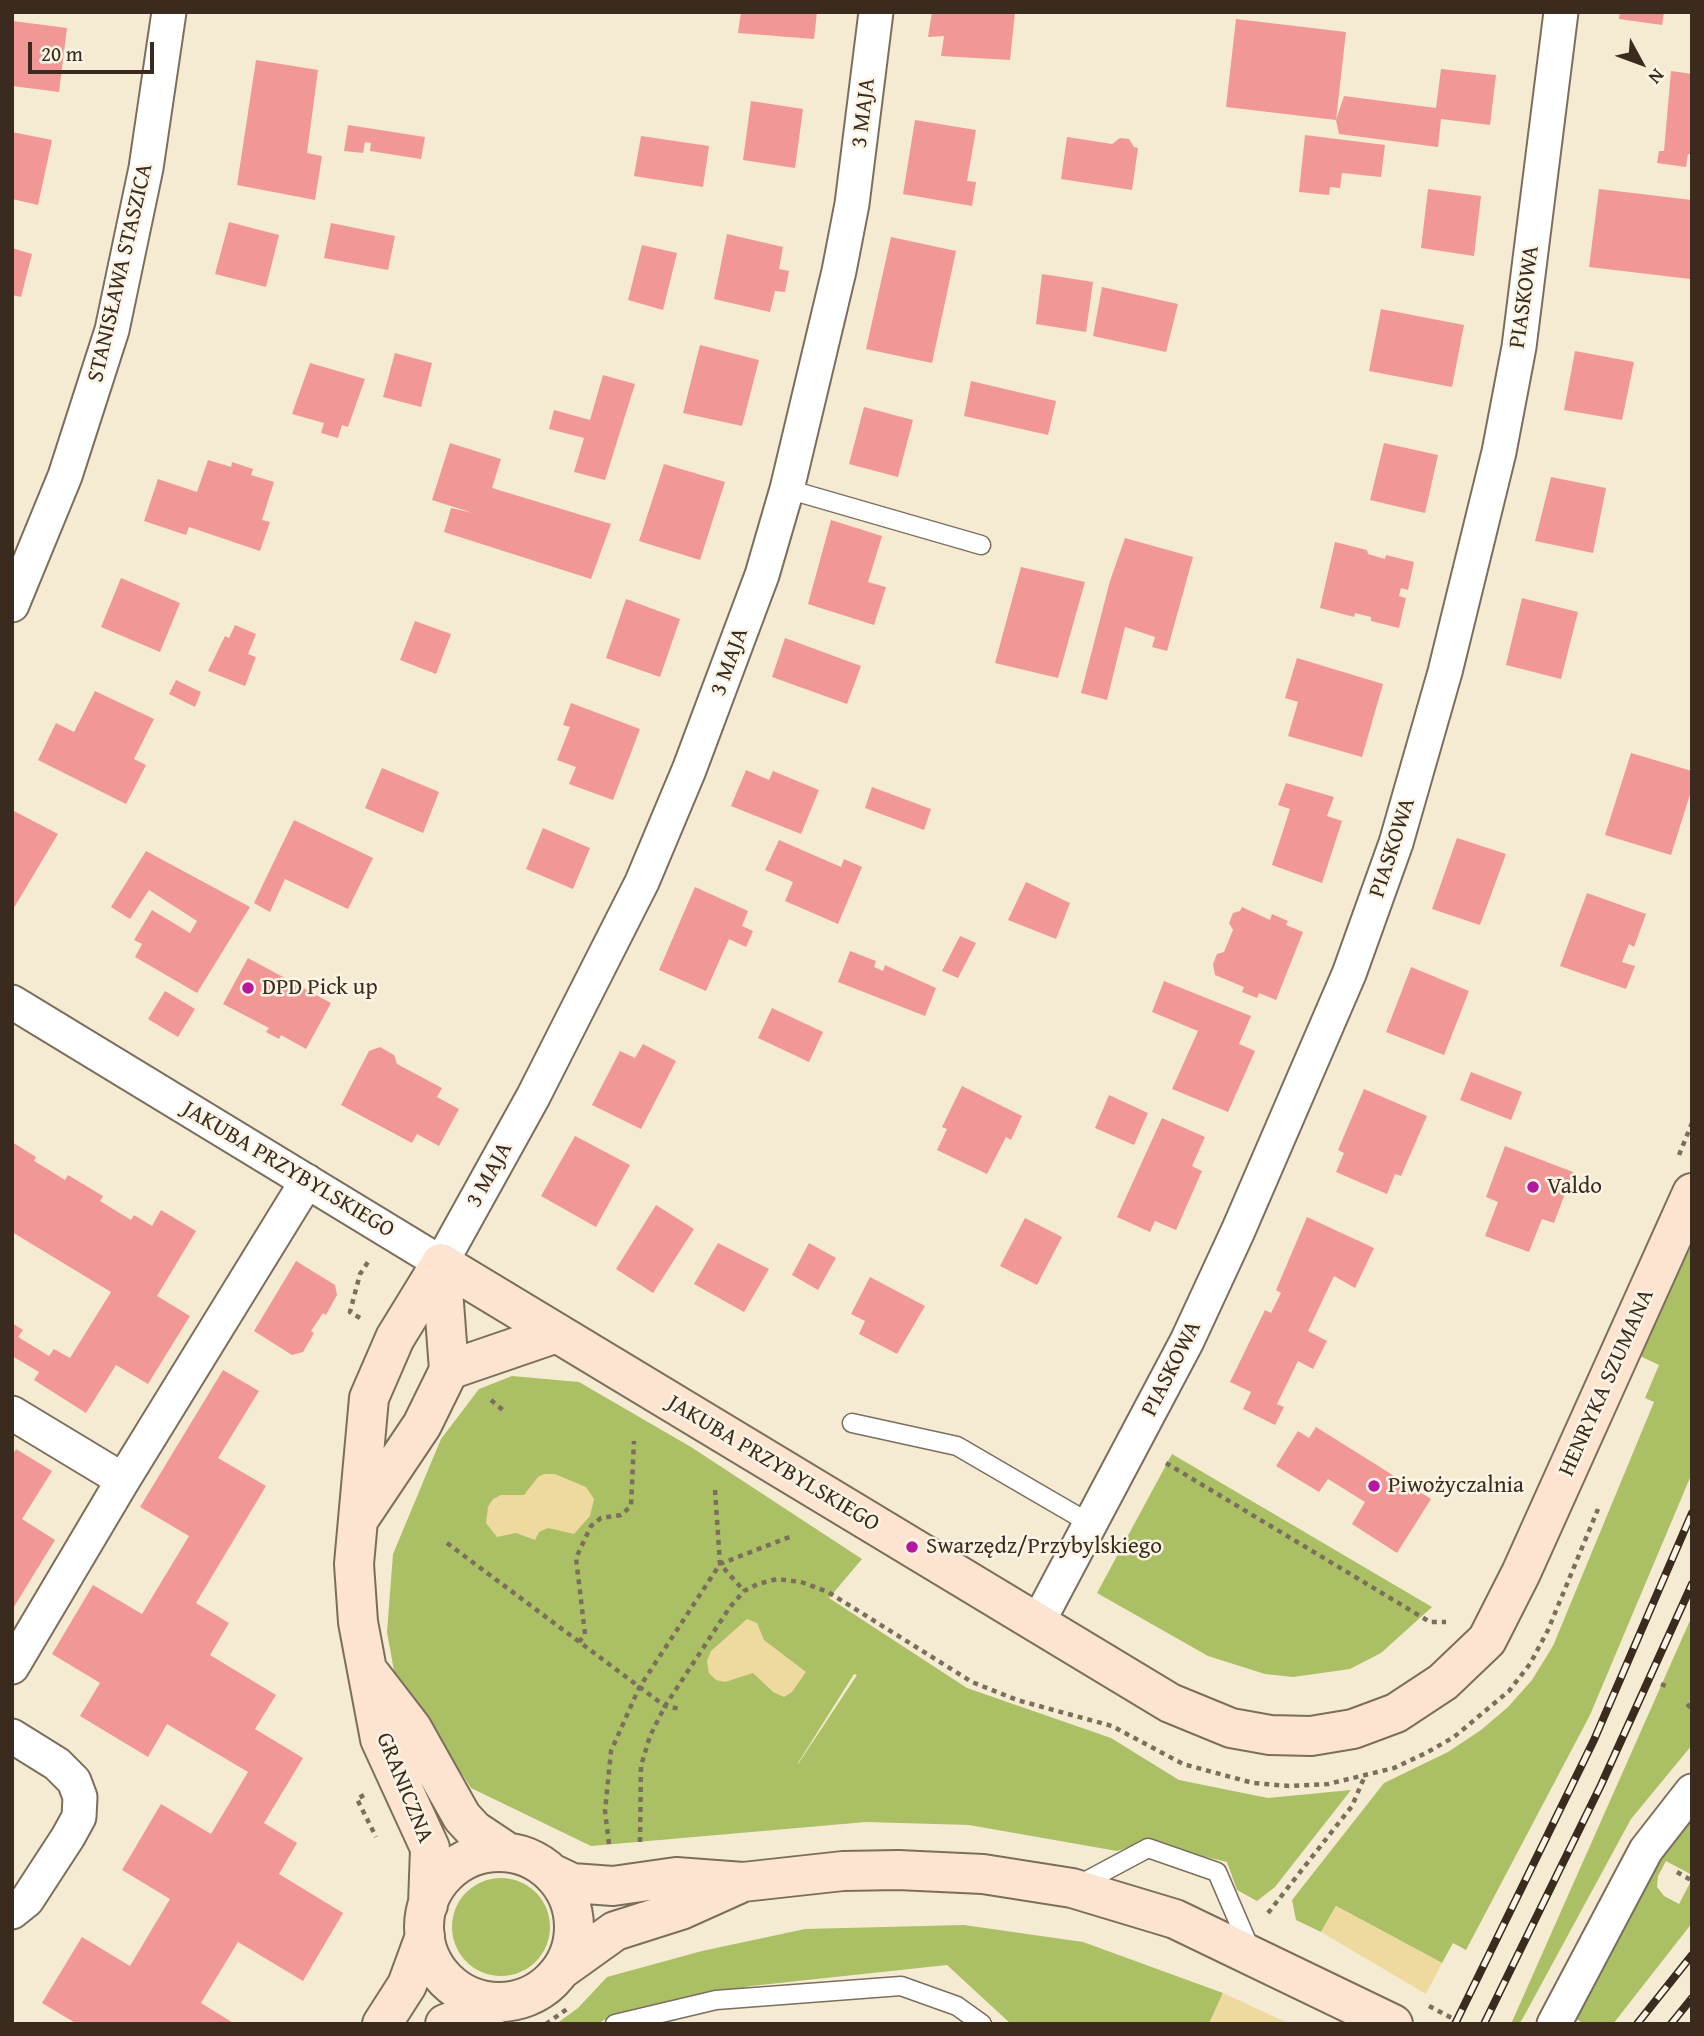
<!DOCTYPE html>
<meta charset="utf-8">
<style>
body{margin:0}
#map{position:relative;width:1704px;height:2036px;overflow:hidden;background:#f5ebd2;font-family:"Gentium Book Plus",serif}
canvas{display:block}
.frame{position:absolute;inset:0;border:14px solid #3b2a1e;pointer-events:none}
.north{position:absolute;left:1606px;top:28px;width:70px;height:70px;-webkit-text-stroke:5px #fcf5e5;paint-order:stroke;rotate:131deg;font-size:19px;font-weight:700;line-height:28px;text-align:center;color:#3b2a1e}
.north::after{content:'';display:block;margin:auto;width:24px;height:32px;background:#3b2a1e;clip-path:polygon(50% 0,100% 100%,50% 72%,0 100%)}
.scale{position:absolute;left:28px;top:42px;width:126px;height:32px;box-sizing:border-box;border:4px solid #3b2a1e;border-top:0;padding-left:9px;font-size:21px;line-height:24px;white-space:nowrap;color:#3b2a1e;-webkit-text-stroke:5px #fcf5e5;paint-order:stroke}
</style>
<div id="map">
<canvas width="1704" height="2036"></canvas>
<div class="frame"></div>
<div class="north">N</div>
<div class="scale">20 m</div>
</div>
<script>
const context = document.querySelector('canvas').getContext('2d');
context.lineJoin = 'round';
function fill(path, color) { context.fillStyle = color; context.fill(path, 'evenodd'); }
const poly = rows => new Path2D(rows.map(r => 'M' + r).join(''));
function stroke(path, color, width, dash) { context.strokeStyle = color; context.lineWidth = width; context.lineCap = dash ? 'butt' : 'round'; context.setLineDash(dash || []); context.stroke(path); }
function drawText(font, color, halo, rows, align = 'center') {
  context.font = font + ' "Gentium Book Plus",serif'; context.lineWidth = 5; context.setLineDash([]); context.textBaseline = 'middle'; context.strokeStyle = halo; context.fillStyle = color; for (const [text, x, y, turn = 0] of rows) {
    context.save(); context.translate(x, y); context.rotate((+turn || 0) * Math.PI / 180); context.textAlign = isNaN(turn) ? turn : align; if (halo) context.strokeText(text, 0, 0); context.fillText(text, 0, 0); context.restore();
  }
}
const green = poly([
 [1692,1240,1692,1473,1590,1715,1466,1950,1453,1943,1442,1963,1336,1906,1321,1932,1296,1920,1292,1900,1384,1783,1448,1752,1481,1730,1508,1707,1532,1680,1553,1646,1654,1402,1645,1398,1659,1365,1640,1356],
 [512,1376,579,1382,691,1447,862,1559,829,1598,967,1688,1111,1738,1179,1780,1268,1798,1351,1790,1275,1887,1257,1901,1237,1890,1227,1862,1144,1842,1117,1851,969,1825,866,1822,591,1846,471,1788,429,1723,396,1682,387,1632,393,1554,441,1439,479,1389],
 [854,1674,857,1675,798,1764,798,1763],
 [1172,1454,1432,1607,1381,1653,1350,1669,1293,1677,1265,1674,1208,1656,1097,1593],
 [1692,1616,1692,1745,1631,1819,1523,2018,1519,2024,1511,2024],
 [1692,1812,1692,1875,1666,1861,1658,1876,1657,1887,1664,1896,1679,1904,1692,1879,1692,1923,1613,2024,1584,2024,1575,2018,1661,1858],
 '452 1927a49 49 0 1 1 98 0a49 49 0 1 1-98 0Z',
 [964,1925,1083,1942,1223,1993,1209,2024,1011,2024,947,1965,751,1986,613,2015,597,2024,556,2024,578,2008,607,1977,702,1951,805,1929]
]);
const sand = poly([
 [544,1474,555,1474,586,1487,594,1499,590,1516,574,1534,548,1528,539,1532,535,1540,516,1533,497,1537,486,1523,488,1507,493,1499,501,1495,524,1495,538,1477],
 [747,1619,757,1623,764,1640,806,1672,792,1692,784,1697,773,1692,753,1673,725,1682,716,1680,709,1673,707,1661,711,1651],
 [1336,1906,1442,1963,1426,1994,1321,1932],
 [1223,1993,1290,2024,1209,2024]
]);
const building = poly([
 [741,12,817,12,814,39,738,33],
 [932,12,1015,12,1010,60,941,56,944,36,928,37],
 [1620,12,1664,12,1662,25,1619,19],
 [1236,19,1346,32,1336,120,1226,107],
 [13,21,67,28,59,92,12,86],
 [256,60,318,70,307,153,322,156,315,200,237,185],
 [1441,69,1496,75,1490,125,1441,119,1438,147,1339,134,1336,120,1344,96,1436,108],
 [1671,71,1692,74,1692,155,1688,154,1686,167,1657,163,1659,151,1664,151],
 [751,101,803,109,795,168,743,160],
 [915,120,976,130,967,181,976,182,972,206,903,194],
 [348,125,425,137,421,159,370,151,371,143,365,142,363,153,344,151],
 [12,132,52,140,38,205,12,199],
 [1305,135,1385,145,1381,177,1342,173,1340,188,1330,187,1329,195,1299,192],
 [641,136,709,146,703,187,634,176],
 [1067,137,1112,144,1120,138,1129,139,1134,147,1138,148,1132,190,1061,179],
 [1428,189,1481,196,1474,256,1421,248],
 [1599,189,1692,200,1690,279,1589,267],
 [229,222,279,235,266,287,215,274],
 [331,223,395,236,388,270,324,258],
 [727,234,783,247,779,269,789,271,785,292,775,291,770,312,714,299],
 [891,237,956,251,932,363,866,349],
 [642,245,677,253,663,310,628,300],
 [12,248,32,254,21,297,12,295],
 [1042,274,1093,282,1086,332,1036,324],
 [1102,287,1178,304,1166,352,1093,336],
 [1381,309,1464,325,1452,387,1369,371],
 [700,345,759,360,742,426,683,413],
 [1575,351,1634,362,1622,420,1564,410],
 [395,353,432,363,421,407,383,397],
 [310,363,365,379,348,427,342,425,338,438,321,433,324,423,292,414],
 [603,375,635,384,605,480,574,472,584,438,549,429,554,410,590,420],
 [971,381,1056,401,1048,435,964,416],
 [864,407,913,420,898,477,849,464],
 [450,443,501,459,492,488,611,524,591,579,444,532,451,508,473,513,432,500],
 [1384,443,1438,455,1425,513,1370,500],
 [208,460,231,467,232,462,253,469,251,475,274,482,262,520,270,522,260,551,189,527,186,535,144,521,158,479,197,492],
 [664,464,725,482,700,560,639,541],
 [1551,477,1606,488,1593,553,1535,541],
 [831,520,882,536,868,582,886,587,874,625,808,604],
 [1125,538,1193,557,1167,651,1152,647,1155,637,1125,627,1107,700,1081,693,1110,581],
 [1335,542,1367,550,1368,554,1385,559,1386,555,1414,562,1408,590,1401,588,1399,596,1406,598,1399,628,1371,621,1371,617,1355,613,1354,617,1320,608],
 [1021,567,1085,582,1058,678,995,663],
 [121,578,180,603,160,652,101,627],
 [1522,598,1578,612,1561,679,1506,665],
 [626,599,680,619,660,677,606,658],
 [415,621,451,634,436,674,400,660],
 [235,625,256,634,248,654,256,657,245,686,208,671,225,636,229,638],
 [785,638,861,666,847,704,772,677],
 [1297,658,1383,684,1362,757,1288,736,1298,702,1285,698],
 [176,680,201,692,195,707,169,694],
 [95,691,154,719,134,759,146,765,126,804,38,760,56,723,74,732],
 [571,703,640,729,613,800,569,784,576,767,557,760,570,727,563,725],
 [1631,753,1692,771,1692,788,1671,855,1605,835],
 [382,768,439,792,423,833,365,808],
 [746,770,769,780,773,771,819,790,801,834,731,806],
 [1286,783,1334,797,1327,816,1342,821,1322,883,1272,865,1290,809,1278,805],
 [872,787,931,809,924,830,865,808],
 [12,810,58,834,12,911],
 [294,820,373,858,348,909,285,879,270,912,254,903],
 [543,828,590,848,573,889,526,869],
 [1457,838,1506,854,1480,925,1432,909],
 [779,840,841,867,844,859,862,867,838,924,785,901,793,882,765,870],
 [146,851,250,907,197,993,135,957,142,944,134,940,152,910,190,933,197,921,149,890,130,919,111,907],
 [1026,882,1070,903,1056,939,1008,920],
 [695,887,748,911,742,926,753,931,746,947,729,939,706,991,659,970],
 [1587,893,1646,914,1634,947,1629,944,1622,962,1635,966,1626,989,1560,966],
 [1242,907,1270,920,1272,914,1288,921,1286,925,1303,932,1276,1000,1259,993,1257,998,1242,992,1244,987,1215,975,1213,964,1217,954,1224,952,1233,930,1229,923,1233,913,1240,911],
 [960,936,976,943,958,978,942,971],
 [850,951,876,961,874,967,883,971,885,965,936,988,925,1016,838,982],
 [248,958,331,1003,306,1049,281,1035,279,1039,266,1032,269,1028,223,1004],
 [1411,967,1469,991,1444,1055,1386,1032],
 [1164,981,1251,1016,1239,1044,1255,1051,1228,1112,1172,1089,1198,1031,1152,1012],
 [165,991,195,1009,178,1037,148,1019],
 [772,1008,823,1032,809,1062,758,1038],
 [643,1044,676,1061,641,1129,592,1105,620,1051,635,1058],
 [380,1047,394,1055,397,1064,442,1088,437,1097,459,1109,439,1146,417,1134,412,1143,341,1105,369,1051],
 [1471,1072,1522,1092,1511,1120,1460,1100],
 [962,1086,1022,1116,1011,1140,1006,1137,987,1174,937,1150,947,1129,942,1127],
 [1364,1089,1427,1116,1401,1176,1395,1174,1387,1194,1336,1172,1344,1153,1338,1150],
 [1109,1095,1148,1113,1134,1145,1095,1128],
 [1162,1118,1205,1137,1192,1166,1202,1171,1176,1230,1155,1221,1150,1232,1117,1217],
 [575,1136,630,1165,596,1227,541,1196],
 [12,1142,36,1157,34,1161,49,1170,65,1180,68,1175,103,1196,100,1201,131,1220,134,1215,152,1226,161,1210,196,1231,157,1296,190,1316,148,1384,116,1365,86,1413,34,1380,39,1372,12,1356,12,1323,23,1330,18,1337,49,1356,54,1349,70,1358,111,1292,12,1232],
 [1505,1146,1573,1172,1554,1223,1542,1219,1529,1252,1485,1236,1498,1202,1486,1197],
 [656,1205,694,1229,653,1293,616,1269],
 [1307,1217,1374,1248,1355,1288,1334,1276,1308,1331,1327,1341,1313,1369,1298,1361,1277,1404,1284,1407,1275,1425,1243,1409,1251,1392,1230,1382,1265,1310,1271,1313,1281,1293,1276,1290],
 [1025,1218,1062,1237,1037,1285,1000,1266],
 [718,1243,769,1269,744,1312,694,1284],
 [809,1243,836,1258,818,1290,792,1275],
 [296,1261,335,1285,337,1295,326,1315,323,1313,311,1331,314,1333,303,1352,292,1355,254,1331],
 [870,1277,925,1306,897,1354,859,1334,865,1321,851,1314],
 [223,1370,259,1391,218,1458,266,1486,196,1603,229,1623,210,1655,276,1695,255,1729,303,1758,264,1823,297,1843,279,1874,343,1913,303,1981,238,1942,201,2003,235,2024,77,2024,42,2003,82,1937,130,1966,170,1899,122,1870,161,1804,211,1834,248,1772,167,1724,148,1757,80,1716,100,1683,52,1654,93,1585,142,1614,189,1536,140,1507],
 [1316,1427,1431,1499,1397,1553,1352,1524,1365,1502,1328,1479,1319,1492,1276,1466,1298,1431,1309,1438],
 [16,1449,52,1471,22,1519,55,1540,12,1610,12,1456]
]);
const path = poly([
 [1679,1155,1692,1123],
 [360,1318,350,1312,360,1274,368,1262],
 [491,1400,504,1411],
 [1166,1463,1430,1622,1446,1622],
 [715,1490,720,1564,744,1591],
 [447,1543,665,1706,681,1709],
 [579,1642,585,1634,576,1558,591,1526,601,1518,621,1515,631,1506,634,1441],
 [1661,1684,1670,1688],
 [1687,1704,1692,1709],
 [364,1795,357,1799,376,1837],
 [640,1842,641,1766,650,1736,665,1706,730,1607,744,1591,758,1584,777,1579,801,1582,828,1592,972,1682,1017,1700,1112,1726,1183,1764,1253,1783,1289,1786,1328,1784,1394,1768,1426,1753,1454,1737,1509,1691,1530,1664,1548,1630,1598,1509],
 [609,1844,605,1811,611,1751,639,1688,720,1564,792,1536],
 [1677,1872,1691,1880],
 [1268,1913,1352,1806,1364,1778],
 [1429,2006,1463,2024],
 [546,2024,567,2009]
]);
const lane = poly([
 [787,489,981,545],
 [852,1423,957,1446,1091,1524],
 [1075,1887,1148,1848,1217,1872,1251,1951],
 [615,2024,716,2000,901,1986,957,2006,982,2024]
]);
const street = poly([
 [12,605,65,476,112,330,146,168,169,12],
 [12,1002,441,1263,533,1097,642,882,689,770,762,575,787,489,839,271,852,204,876,12],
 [12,1413,123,1480],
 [1037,1624,1187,1341,1238,1231,1349,974,1396,843,1445,672,1499,452,1519,347,1561,12],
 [12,1667,123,1480,307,1181],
 [12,1736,57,1764,74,1781,80,1797,79,1817,68,1837,27,1900,12,1912],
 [1554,2024,1646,1850,1692,1791]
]);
const secondary = poly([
 [441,1263,1170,1703,1231,1728,1270,1735,1311,1736,1353,1729,1396,1713,1443,1682,1487,1640,1521,1573,1692,1193],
 [449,1370,557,1333],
 [359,1519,422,1425,449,1370,441,1263],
 [372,1676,412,1728,462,1817,474,1830,507,1852],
 '424 1927a75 75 0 1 1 150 0a75 75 0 1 1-150 0Z',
 [553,1874,572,1883,613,1886,676,1877,743,1882,843,1871,898,1870,983,1874,1072,1888,1175,1919,1393,2024],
 [428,1905,430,1848,380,1739,358,1622,354,1564,369,1398,395,1338,441,1263],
 [562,1969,615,1931,681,1910,741,1883],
 [382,2024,407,1985,425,1936],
 [445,2024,501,2002]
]);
const rail = poly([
 [1455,2024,1594,1740,1692,1513],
 [1484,2024,1601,1785,1692,1584],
 [1637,2024,1692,1955],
 [1671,2024,1692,1998]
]);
const markers = [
 [248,988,7,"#b5179e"],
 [1533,1187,7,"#b5179e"],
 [1374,1486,7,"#b5179e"],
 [912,1547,7,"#b5179e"]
];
const streetNames = [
 ["3 MAJA",864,113,-83],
 ["STANISŁAWA STASZICA",121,273,-77],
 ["PIASKOWA",1525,297,-82],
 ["3 MAJA",730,662,-70],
 ["PIASKOWA",1393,848,-72],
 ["JAKUBA PRZYBYLSKIEGO",288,1170,31],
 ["3 MAJA",490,1175,-61],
 ["PIASKOWA",1172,1369,-63],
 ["HENRYKA SZUMANA",1607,1383,-66],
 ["JAKUBA PRZYBYLSKIEGO",773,1464,31],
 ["GRANICZNA",404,1788,68]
];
const poiNames = [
 ["DPD Pick up",262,988],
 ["Valdo",1547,1187],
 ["Piwożyczalnia",1388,1486],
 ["Swarzędz/Przybylskiego",926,1547]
];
fill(green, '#abc064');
fill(sand, '#eeda9e');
fill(building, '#f19896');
stroke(lane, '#7c6e5d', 21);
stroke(street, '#7c6e5d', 37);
stroke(secondary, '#7c6e5d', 42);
stroke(path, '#7c6e5d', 4.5, [5, 5]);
stroke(lane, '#fff', 18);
stroke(street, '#fff', 33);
stroke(secondary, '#fde4d1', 38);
stroke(rail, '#3b2a1e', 8);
stroke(rail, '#fcf5e5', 5, [16]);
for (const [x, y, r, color] of markers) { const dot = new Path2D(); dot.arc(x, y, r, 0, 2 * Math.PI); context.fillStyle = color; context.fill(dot); stroke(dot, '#fcf5e5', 2.5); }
drawText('23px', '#3b2a1e', '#fcf5e5', streetNames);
drawText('23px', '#3b2a1e', '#fcf5e5', poiNames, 'left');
</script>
